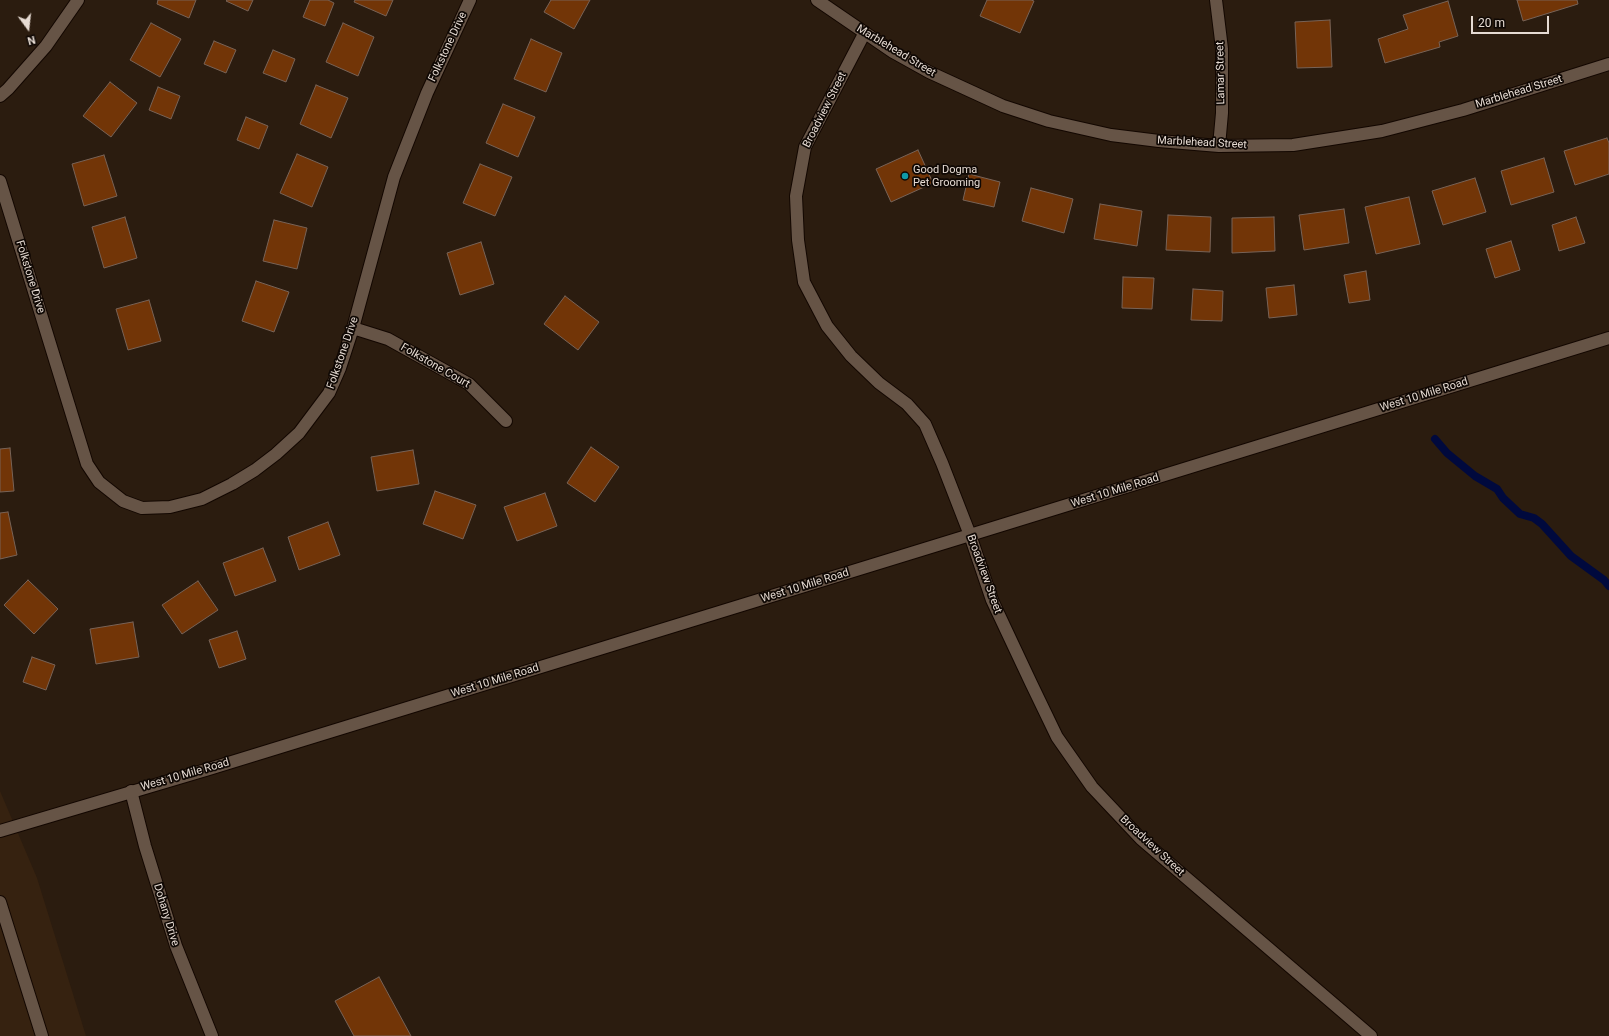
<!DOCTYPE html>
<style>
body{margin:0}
#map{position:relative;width:1609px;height:1036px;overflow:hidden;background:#2b1c0f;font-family:Roboto,sans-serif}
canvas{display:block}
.north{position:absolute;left:8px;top:8px;width:40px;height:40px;-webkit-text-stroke:3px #0f0804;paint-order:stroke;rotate:165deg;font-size:11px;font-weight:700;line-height:16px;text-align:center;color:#e6dbd3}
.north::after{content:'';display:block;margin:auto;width:14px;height:18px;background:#e6dbd3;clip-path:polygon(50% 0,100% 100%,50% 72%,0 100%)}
.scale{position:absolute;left:1471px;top:16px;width:78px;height:18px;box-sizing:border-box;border:2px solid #e6dbd3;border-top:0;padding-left:5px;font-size:12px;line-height:14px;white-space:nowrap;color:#e6dbd3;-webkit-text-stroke:3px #0f0804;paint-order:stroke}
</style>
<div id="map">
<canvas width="1609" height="1036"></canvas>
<div class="north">N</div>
<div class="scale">20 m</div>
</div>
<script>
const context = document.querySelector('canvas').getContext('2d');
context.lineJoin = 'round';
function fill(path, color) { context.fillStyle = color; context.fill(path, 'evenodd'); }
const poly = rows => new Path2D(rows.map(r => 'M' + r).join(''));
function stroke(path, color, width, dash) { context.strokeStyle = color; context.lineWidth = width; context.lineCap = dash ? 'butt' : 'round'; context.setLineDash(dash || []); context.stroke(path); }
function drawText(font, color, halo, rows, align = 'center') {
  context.font = font + ' Roboto,sans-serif'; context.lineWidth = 3.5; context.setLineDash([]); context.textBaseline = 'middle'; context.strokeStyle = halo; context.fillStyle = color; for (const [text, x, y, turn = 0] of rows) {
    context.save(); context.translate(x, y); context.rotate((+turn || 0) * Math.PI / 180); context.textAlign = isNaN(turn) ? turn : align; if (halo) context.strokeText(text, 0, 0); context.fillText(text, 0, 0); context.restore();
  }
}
const built = poly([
 [0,791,37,878,86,1036,0,1036]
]);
const stream = poly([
 [1435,439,1447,453,1475,476,1497,489,1503,498,1520,514,1534,518,1542,524,1571,556,1604,580,1609,586]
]);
const building = poly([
 [158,0,196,0,189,18,157,4,158,0],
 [227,0,253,0,248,11,226,1,227,0],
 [310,0,328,0,334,3,325,26,303,17,310,0],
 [355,0,393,0,386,16,354,2,355,0],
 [551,0,590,0,574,29,544,12,551,0],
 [987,0,1031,0,1034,1,1020,33,980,16,987,0],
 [1517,0,1577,0,1578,4,1523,21,1517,0],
 [1448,1,1458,36,1439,42,1440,47,1385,63,1378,39,1408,29,1403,15,1448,1],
 [1330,20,1332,67,1297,68,1295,22,1330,20],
 [151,23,181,39,160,77,130,60,151,23],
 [343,23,374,37,358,76,326,62,343,23],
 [531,39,562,53,546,92,514,79,531,39],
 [214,41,236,50,226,73,204,64,214,41],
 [273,50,295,59,286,82,263,73,273,50],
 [110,82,137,103,111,137,83,116,110,82],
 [316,85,348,98,331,138,300,124,316,85],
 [158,87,180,96,171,119,149,110,158,87],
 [503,104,535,117,518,157,486,143,503,104],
 [246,117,268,126,259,149,237,140,246,117],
 [1607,138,1609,143,1609,174,1575,185,1564,151,1607,138],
 [918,150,933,183,891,202,876,169,918,150],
 [297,154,328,167,312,207,280,193,297,154],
 [104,155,117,196,84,206,72,164,104,155],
 [1544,158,1554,192,1511,205,1501,171,1544,158],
 [480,164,512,177,495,216,463,203,480,164],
 [969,174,1000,182,994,207,963,200,969,174],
 [1475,178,1486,212,1443,225,1432,191,1475,178],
 [1031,188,1073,199,1064,233,1022,221,1031,188],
 [1409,197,1420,244,1376,254,1365,207,1409,197],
 [1100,204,1142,211,1137,246,1094,239,1100,204],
 [1344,209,1349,243,1304,250,1299,215,1344,209],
 [1168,215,1211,217,1210,252,1166,250,1168,215],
 [125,217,137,258,104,268,92,227,125,217],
 [1274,217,1275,251,1232,253,1232,218,1274,217],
 [1576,217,1585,243,1559,251,1552,225,1576,217],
 [274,220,307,228,297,269,263,261,274,220],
 [1511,241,1520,270,1495,278,1486,249,1511,241],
 [481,242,494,284,460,295,447,253,481,242],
 [1366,271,1370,300,1349,303,1344,275,1366,271],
 [1123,277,1154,278,1152,309,1122,308,1123,277],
 [256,281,289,292,274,332,242,321,256,281],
 [1294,285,1297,315,1269,318,1266,288,1294,285],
 [1193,289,1223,291,1222,321,1191,320,1193,289],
 [565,296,599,322,578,350,544,324,565,296],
 [149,300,161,341,128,350,116,309,149,300],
 [591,447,619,467,595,502,567,483,591,447],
 [10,448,14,491,0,492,0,449,10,448],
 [413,450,419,484,377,491,371,457,413,450],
 [435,491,476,505,463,539,423,524,435,491],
 [545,493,557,526,517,541,504,507,545,493],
 [8,512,17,555,0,559,0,513,8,512],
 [328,522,340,555,299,570,288,537,328,522],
 [263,548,276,581,235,596,223,563,263,548],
 [28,580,58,609,34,634,4,605,28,580],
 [198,581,218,610,182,634,162,605,198,581],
 [133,622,139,657,96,664,90,629,133,622],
 [237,631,246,659,219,668,209,640,237,631],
 [32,657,55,665,46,690,23,682,32,657],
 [379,977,411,1036,354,1036,335,1001,379,977]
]);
const service = poly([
 [0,902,42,1036]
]);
const minor = poly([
 [817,0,893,52,929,72,1003,106,1049,121,1111,135,1159,141,1219,146,1293,145,1382,131,1463,110,1609,64],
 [1216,0,1222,49,1222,113,1219,146],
 [864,34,805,147,796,196,798,240,804,282,827,326,851,356,879,383,907,404,925,424,942,463,970,535,992,600,1031,683,1057,737,1092,787,1141,839,1371,1036],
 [0,96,8,89,46,46,78,0],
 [0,181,87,464,99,482,123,501,142,508,170,507,202,499,232,484,255,470,276,454,299,433,329,393,340,368,353,328,394,177,427,93,470,0],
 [353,328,388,339,469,384,506,421],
 [131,791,145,846,176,946,212,1036]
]);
const tertiary = poly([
 [0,831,209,769,970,535,1609,338]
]);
const markers = [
 [905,176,4,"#0f9aa8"]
];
const streetNames = [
 ["Folkstone Drive",448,47,-65],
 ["Marblehead Street",896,51,31],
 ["Lamar Street",1221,73,-91],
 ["Marblehead Street",1519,92,-17],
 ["Broadview Street",825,110,-63],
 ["Marblehead Street",1202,143,3],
 ["Folkstone Drive",30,277,73],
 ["Folkstone Drive",343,353,-71],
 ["Folkstone Court",435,366,30],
 ["West 10 Mile Road",1424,395,-17],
 ["West 10 Mile Road",1115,491,-17],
 ["Broadview Street",984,574,70],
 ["West 10 Mile Road",805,586,-17],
 ["West 10 Mile Road",495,681,-17],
 ["West 10 Mile Road",185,775,-16],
 ["Broadview Street",1152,846,43],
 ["Dohany Drive",166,915,73]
];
const poiNames = [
 ["Good Dogma",913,170],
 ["Pet Grooming",913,183]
];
fill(built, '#362210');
stroke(stream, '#00093d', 8);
fill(building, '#723507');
stroke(building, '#786357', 1);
stroke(service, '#130700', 14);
stroke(minor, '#130700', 14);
stroke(tertiary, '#130700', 14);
stroke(service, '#665446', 12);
stroke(minor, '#665446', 12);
stroke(tertiary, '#665446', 12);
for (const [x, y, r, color] of markers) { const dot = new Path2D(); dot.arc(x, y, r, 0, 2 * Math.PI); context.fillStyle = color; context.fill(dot); stroke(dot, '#0f0804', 1.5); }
drawText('11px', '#e6dbd3', '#0f0804', streetNames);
drawText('11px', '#e6dbd3', '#0f0804', poiNames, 'left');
</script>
